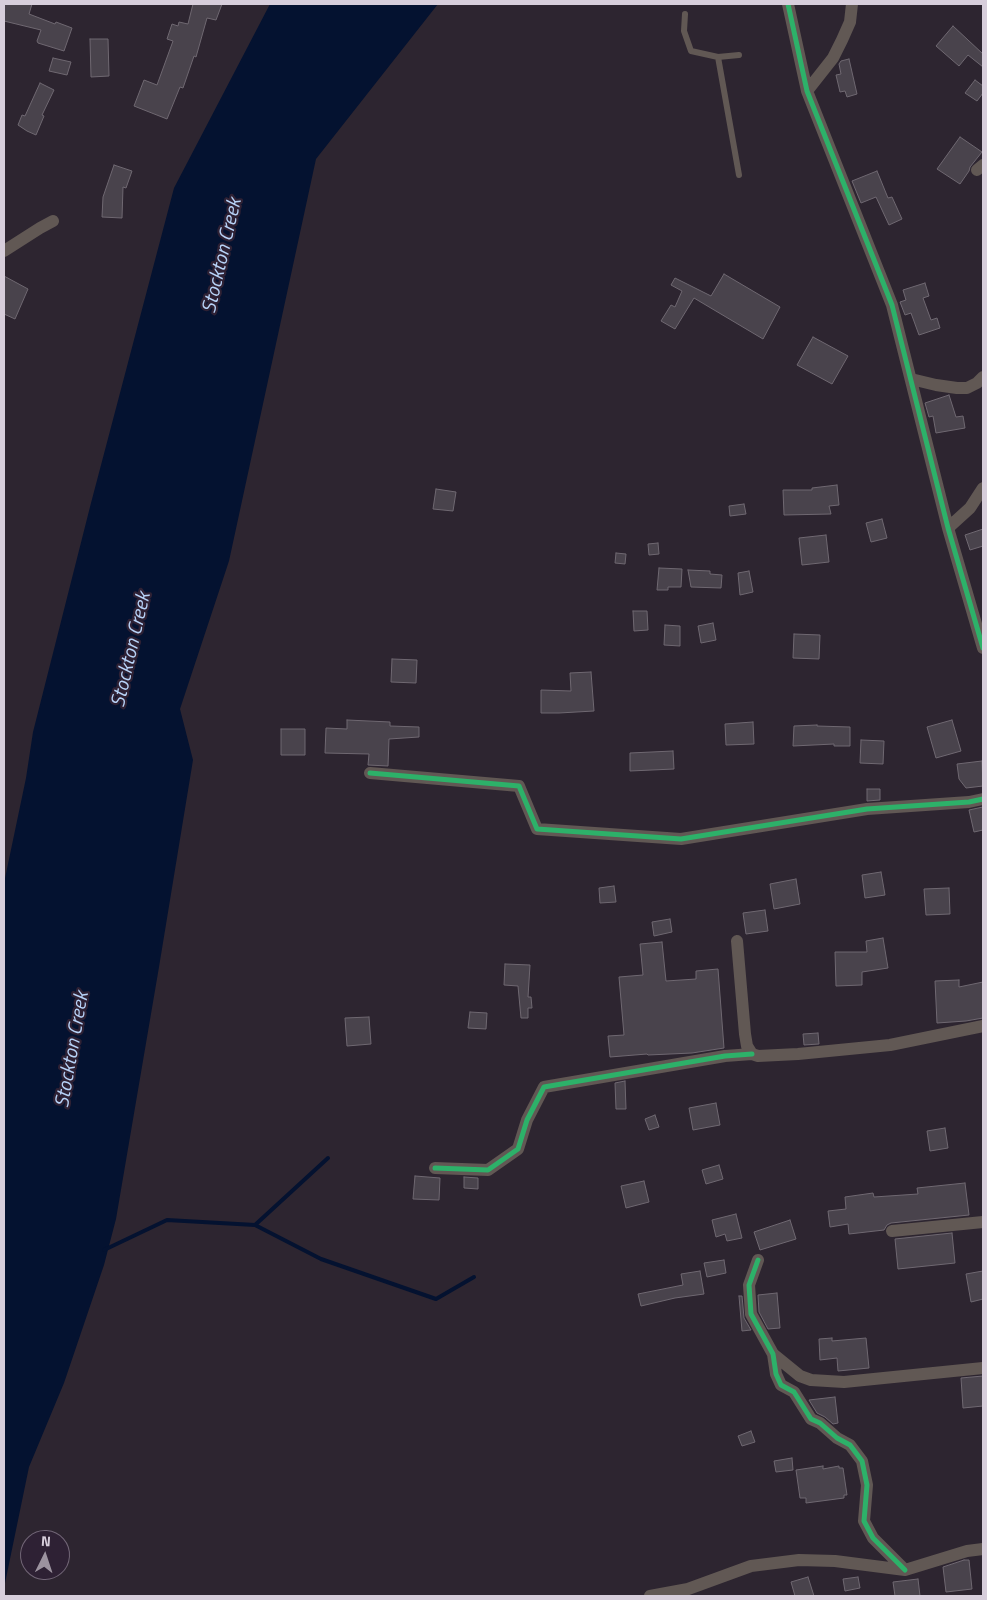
<!DOCTYPE html>
<style>
body{margin:0}
#map{position:relative;width:987px;height:1600px;overflow:hidden;background:#2d2530;font-family:"Titillium Web",sans-serif}
canvas{display:block}
.frame{position:absolute;inset:0;border:5px solid #d7cedb;pointer-events:none}
.north{position:absolute;left:20px;top:1530px;width:50px;height:50px;box-sizing:border-box;background:#2e2134;border:1px solid #726677;border-radius:50%;rotate:4deg;font-size:14px;font-weight:700;line-height:20px;text-align:center;color:#d7cedb}
.north::after{content:'';display:block;margin:auto;width:18px;height:22px;background:#9c939f;clip-path:polygon(50% 0,100% 100%,50% 72%,0 100%)}
</style>
<div id="map">
<canvas width="987" height="1600"></canvas>
<div class="frame"></div>
<div class="north">N</div>
</div>
<script>
const context = document.querySelector('canvas').getContext('2d');
context.lineJoin = 'round';
function fill(path, color) { context.fillStyle = color; context.fill(path, 'evenodd'); }
const poly = rows => new Path2D(rows.map(r => 'M' + r).join(''));
function stroke(path, color, width, dash) { context.strokeStyle = color; context.lineWidth = width; context.lineCap = dash ? 'butt' : 'round'; context.setLineDash(dash || []); context.stroke(path); }
function drawText(font, color, halo, rows, align = 'center') {
  context.font = font + ' "Titillium Web",sans-serif'; context.lineWidth = 4.5; context.setLineDash([]); context.textBaseline = 'middle'; context.strokeStyle = halo; context.fillStyle = color; for (const [text, x, y, turn = 0] of rows) {
    context.save(); context.translate(x, y); context.rotate((+turn || 0) * Math.PI / 180); context.textAlign = isNaN(turn) ? turn : align; if (halo) context.strokeText(text, 0, 0); context.fillText(text, 0, 0); context.restore();
  }
}
const water = poly([
 [270,4,438,4,316,159,229,561,180,709,193,760,159,967,116,1219,104,1265,64,1383,29,1467,4,1588,4,883,26,778,33,732,91,503,174,188]
]);
const stream = poly([
 [255,1225,328,1158],
 [104,1250,167,1220,255,1225,321,1259,436,1299,474,1277]
]);
const building = poly([
 [4,4,32,4,29,14,55,24,56,22,72,28,64,51,38,43,37,41,41,30,4,21,4,4],
 [193,4,222,4,216,20,207,18,196,57,194,56,183,88,180,87,167,119,134,106,144,80,157,85,173,41,167,39,172,24,178,26,179,22,188,24,193,4],
 [953,26,983,54,983,67,968,55,959,66,936,46,953,26],
 [90,39,108,39,109,76,91,77,90,39],
 [53,58,71,62,67,75,49,71,53,58],
 [849,59,857,94,847,97,845,91,840,92,836,75,841,74,839,64,841,61,849,59],
 [975,80,983,86,983,93,977,101,965,93,975,80],
 [40,83,54,90,42,115,44,116,36,135,27,131,18,125,22,115,25,116,40,83],
 [960,137,982,152,970,167,969,171,960,184,937,169,960,137],
 [114,165,132,171,126,188,123,187,122,218,102,217,103,197,114,165],
 [877,171,888,198,892,197,902,219,889,225,876,197,861,203,852,181,877,171],
 [724,274,780,307,763,339,694,298,675,329,661,321,671,305,675,307,682,291,671,285,675,278,711,296,724,274],
 [4,276,28,289,15,319,4,314,4,276],
 [925,283,929,296,923,298,931,320,937,318,940,328,919,335,911,313,905,315,900,302,906,300,903,290,925,283],
 [813,337,848,356,832,384,797,365,813,337],
 [949,395,956,417,963,416,965,428,936,433,933,416,929,417,925,403,949,395],
 [837,485,839,505,829,506,831,514,784,515,783,490,812,490,812,488,837,485],
 [436,489,456,492,453,511,433,509,436,489],
 [744,504,746,514,730,516,729,506,744,504],
 [882,519,887,538,871,542,866,523,882,519],
 [983,529,983,546,970,550,965,535,983,529],
 [826,535,829,562,802,565,799,538,826,535],
 [658,543,659,554,649,555,648,544,658,543],
 [616,553,626,554,625,564,615,563,616,553],
 [659,568,682,569,681,587,668,587,668,590,657,590,659,568],
 [688,570,710,571,710,574,722,575,721,588,691,587,688,570],
 [749,571,753,592,740,595,738,573,749,571],
 [633,611,647,611,648,630,634,631,633,611],
 [713,623,716,640,701,643,698,626,713,623],
 [665,625,680,626,680,646,664,645,665,625],
 [794,634,820,635,819,659,793,658,794,634],
 [392,659,417,660,416,683,391,682,392,659],
 [591,672,594,711,559,713,541,713,541,690,571,691,570,673,591,672],
 [347,720,390,722,390,726,419,727,419,737,389,739,388,766,368,765,369,754,325,753,326,728,347,729,347,720],
 [952,720,961,751,936,758,927,727,952,720],
 [753,722,754,744,726,745,725,724,753,722],
 [817,725,817,726,850,727,850,746,834,746,834,744,793,746,794,726,817,725],
 [281,729,305,729,305,755,281,755,281,729],
 [861,740,884,741,883,764,860,763,861,740],
 [673,751,674,769,630,771,630,753,673,751],
 [982,761,983,786,966,788,959,779,957,764,982,761],
 [867,789,880,789,880,800,867,801,867,789],
 [983,807,983,830,974,832,969,810,983,807],
 [881,872,885,895,865,898,862,875,881,872],
 [796,879,800,904,774,909,770,884,796,879],
 [614,886,616,902,600,903,599,888,614,886],
 [949,888,950,914,926,915,924,889,949,888],
 [765,910,768,931,746,934,743,913,765,910],
 [670,919,672,932,654,936,652,922,670,919],
 [883,938,888,968,862,972,862,985,836,986,835,952,867,952,866,941,883,938],
 [662,942,666,981,696,979,696,971,718,969,724,1048,692,1053,648,1055,647,1054,610,1057,608,1036,624,1035,619,977,643,975,640,944,662,942],
 [505,964,530,965,528,997,531,997,532,1008,528,1008,528,1018,521,1018,518,986,504,985,505,964],
 [959,980,959,987,983,982,983,1018,966,1021,937,1023,935,981,959,980],
 [470,1012,487,1013,486,1029,468,1028,470,1012],
 [369,1017,371,1044,347,1046,345,1018,369,1017],
 [818,1033,819,1044,804,1045,803,1034,818,1033],
 [625,1081,626,1109,616,1109,615,1083,625,1081],
 [716,1103,720,1125,693,1130,689,1108,716,1103],
 [655,1115,659,1127,649,1130,645,1119,655,1115],
 [945,1128,948,1148,930,1151,927,1131,945,1128],
 [719,1165,723,1179,706,1184,702,1170,719,1165],
 [415,1176,440,1178,439,1200,413,1199,415,1176],
 [464,1177,478,1178,478,1189,464,1188,464,1177],
 [644,1181,649,1202,626,1208,621,1186,644,1181],
 [965,1183,969,1215,891,1223,887,1225,884,1230,849,1234,848,1224,830,1227,828,1211,846,1209,845,1197,873,1193,874,1197,918,1194,917,1188,965,1183],
 [736,1214,742,1238,727,1241,725,1234,716,1237,712,1220,736,1214],
 [790,1220,796,1239,760,1250,754,1232,790,1220],
 [952,1233,955,1263,898,1269,895,1239,952,1233],
 [724,1260,726,1273,707,1277,704,1263,724,1260],
 [700,1271,704,1294,675,1298,641,1306,638,1294,683,1285,681,1274,700,1271],
 [983,1271,983,1299,971,1302,966,1274,983,1271],
 [777,1293,780,1328,768,1329,759,1312,758,1295,777,1293],
 [739,1296,742,1296,744,1318,751,1330,742,1331,739,1296],
 [832,1338,832,1341,866,1338,869,1368,838,1371,837,1358,820,1360,819,1339,832,1338],
 [983,1376,983,1406,963,1408,961,1378,983,1376],
 [835,1397,838,1423,833,1424,825,1417,817,1413,809,1400,835,1397],
 [751,1431,755,1442,742,1446,738,1436,751,1431],
 [792,1458,793,1470,776,1472,774,1461,792,1458],
 [823,1466,823,1469,839,1466,839,1468,843,1468,847,1495,844,1495,844,1498,806,1503,806,1498,800,1498,796,1470,823,1466],
 [964,1560,969,1560,972,1589,946,1592,943,1567,964,1560],
 [808,1577,814,1596,795,1596,791,1582,808,1577],
 [858,1577,860,1588,845,1591,843,1579,858,1577],
 [918,1579,920,1596,895,1596,893,1582,918,1579]
]);
const lane = poly([
 [685,14,684,31,691,51,718,57,739,55],
 [718,57,739,175]
]);
const street = poly([
 [788,4,807,91,892,305,948,528,983,648],
 [807,91,833,58,842,40,850,22,852,4],
 [977,170,983,165],
 [4,251,40,228,53,221],
 [911,379,936,385,957,388,967,388,977,383,983,377],
 [948,528,970,508,983,488],
 [370,773,519,786,537,829,681,839,867,809,969,802,983,799],
 [737,941,745,1034,747,1046,752,1054,758,1056,798,1054,890,1045,983,1026],
 [435,1168,488,1170,518,1149,527,1120,544,1087,725,1056,752,1054],
 [892,1231,983,1222],
 [758,1260,749,1285,751,1314,773,1354,776,1374,781,1385,794,1392,811,1419,820,1423,837,1438,850,1445,862,1461,867,1485,864,1521,873,1538,905,1570],
 [773,1354,800,1376,811,1380,844,1382,983,1368],
 [650,1596,688,1589,751,1566,799,1560,835,1561,905,1570,967,1551,983,1549]
]);
const cycleway = poly([
 [788,4,807,91,892,305,948,528,983,648],
 [370,773,519,786,537,829,681,839,867,809,969,802,983,799],
 [435,1168,488,1170,518,1149,527,1120,544,1087,725,1056,752,1054],
 [758,1260,749,1285,751,1314,773,1354,776,1374,781,1385,794,1392,811,1419,820,1423,837,1438,850,1445,862,1461,867,1485,864,1521,873,1538,905,1570]
]);
const waterNames = [
 ["Stockton Creek",223,256,-77],
 ["Stockton Creek",132,650,-77],
 ["Stockton Creek",73,1050,-80]
];
fill(water, '#041230');
stroke(stream, '#041230', 4);
fill(building, '#49434c');
stroke(building, '#6f6871', 1);
stroke(lane, '#615854', 6);
stroke(street, '#615854', 12);
stroke(cycleway, '#2db169', 5);
drawText('italic 20px', '#b7d2f7', '#2e2134', waterNames);
</script>
